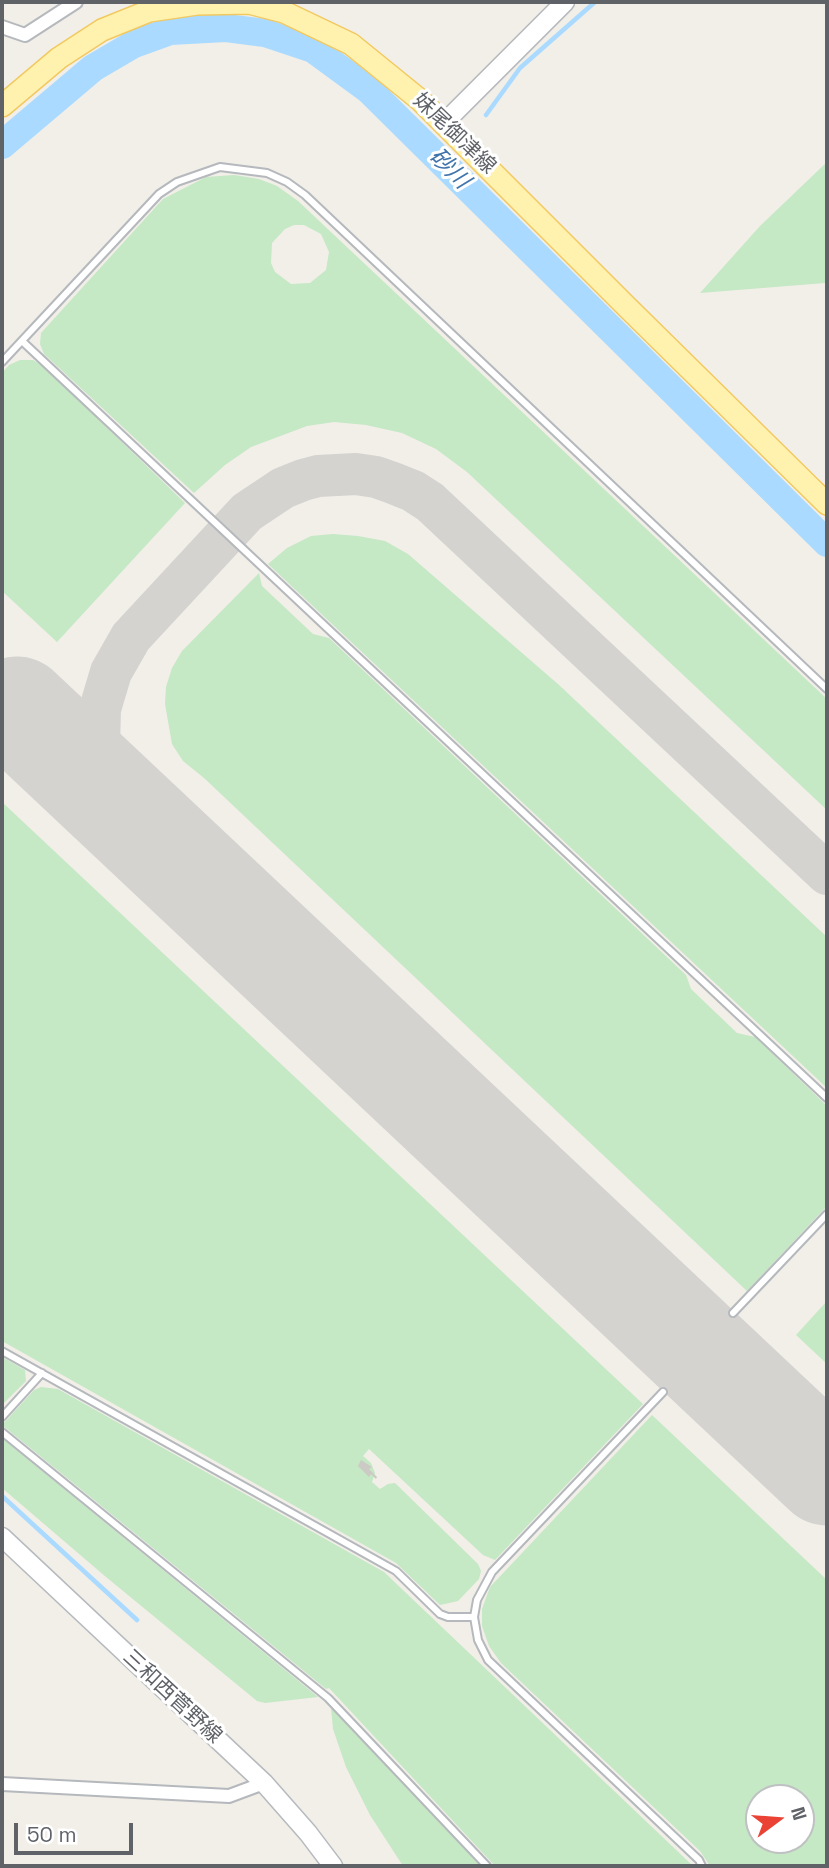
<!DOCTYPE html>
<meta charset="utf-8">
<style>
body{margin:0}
#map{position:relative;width:829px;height:1868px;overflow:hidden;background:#f1efe8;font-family:"Space Grotesk",sans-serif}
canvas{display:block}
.frame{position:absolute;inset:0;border:4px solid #5f6368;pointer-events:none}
.north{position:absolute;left:745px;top:1784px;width:70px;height:70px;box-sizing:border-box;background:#fff;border:2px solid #bfc1c3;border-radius:50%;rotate:74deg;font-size:19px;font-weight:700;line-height:28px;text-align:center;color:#5f6368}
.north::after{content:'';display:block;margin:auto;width:24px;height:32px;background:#ea4335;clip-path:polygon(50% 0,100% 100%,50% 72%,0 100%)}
.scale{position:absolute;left:14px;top:1823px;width:119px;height:32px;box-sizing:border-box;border:4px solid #5f6368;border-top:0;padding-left:9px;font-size:21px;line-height:24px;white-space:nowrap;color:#5f6368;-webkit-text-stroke:5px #fff;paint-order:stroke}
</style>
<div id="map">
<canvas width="829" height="1868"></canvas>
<div class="frame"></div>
<div class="north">N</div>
<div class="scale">50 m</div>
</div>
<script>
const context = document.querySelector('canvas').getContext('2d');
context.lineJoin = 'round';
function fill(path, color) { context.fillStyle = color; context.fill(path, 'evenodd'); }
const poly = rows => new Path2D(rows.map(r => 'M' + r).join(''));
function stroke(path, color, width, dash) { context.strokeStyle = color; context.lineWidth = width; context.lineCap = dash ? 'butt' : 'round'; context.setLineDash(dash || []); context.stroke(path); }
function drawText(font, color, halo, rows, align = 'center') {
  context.font = font + ' "Space Grotesk","Noto Sans JP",sans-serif'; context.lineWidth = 6; context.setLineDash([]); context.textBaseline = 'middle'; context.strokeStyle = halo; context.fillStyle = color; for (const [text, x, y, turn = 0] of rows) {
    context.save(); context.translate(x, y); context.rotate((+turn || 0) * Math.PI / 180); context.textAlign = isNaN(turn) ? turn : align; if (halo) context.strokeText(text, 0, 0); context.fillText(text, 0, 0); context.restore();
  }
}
const green = poly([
 [827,162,827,287,825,283,700,293,760,226],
 [234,175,259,179,277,186,298,201,827,699,827,810,467,472,436,449,402,433,366,425,334,422,307,426,251,447,225,465,194,493,44,354,40,344,41,333,163,199,206,177],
 [294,225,304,225,321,234,329,252,326,270,310,283,291,284,275,272,271,263,272,243,285,229],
 [20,360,33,360,44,367,185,503,57,642,2,591,2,373,9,365],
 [333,534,358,536,385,541,408,554,559,685,827,937,827,1088,268,564,287,548,311,536],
 [259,573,262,586,313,634,329,638,686,975,691,989,737,1033,755,1037,827,1106,827,1206,747,1291,204,778,183,761,172,744,165,704,166,687,172,668,182,651],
 [2,802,643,1404,495,1560,483,1555,369,1449,363,1456,371,1463,375,1473,372,1482,380,1489,388,1484,395,1483,478,1564,481,1571,479,1579,458,1601,440,1605,396,1563,2,1341],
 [827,1301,827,1364,796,1335],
 [2,1357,25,1370,26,1381,2,1405],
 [41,1387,58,1389,384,1572,693,1866,495,1866,329,1688,326,1689,2,1425,34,1390],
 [652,1415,827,1580,827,1866,710,1866,700,1851,501,1663,489,1646,482,1626,482,1609,490,1587],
 [759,1798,801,1798,801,1840,759,1840],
 [2,1438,318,1697,265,1703,257,1701,106,1577,2,1488],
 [331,1708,481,1866,403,1866,370,1815,346,1767,333,1729]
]);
const stream = poly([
 [486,115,520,68,595,2],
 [449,168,452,164],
 [2,1496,137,1620]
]);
const river = poly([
 [2,145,93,68,134,44,170,31,226,28,265,33,313,49,369,90,827,543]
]);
const taxiway = poly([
 [115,801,106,780,99,746,100,709,111,672,131,637,247,512,283,488,303,480,318,476,356,474,376,477,393,483,413,491,430,502,827,874],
 [780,1428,807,1446,827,1456]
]);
const runway = poly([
 [17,710,827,1472]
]);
const building = poly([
 [361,1460,372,1467,369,1469,377,1477,376,1479,371,1474,369,1477,358,1466]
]);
const lane = poly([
 [22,341,827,1098],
 [2,362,159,194,177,182,220,167,267,173,287,182,305,195,827,689],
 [733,1313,827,1214],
 [2,1351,396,1571,440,1614,448,1617,474,1617],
 [663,1392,492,1572,477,1600,474,1617,478,1640,488,1660,699,1860,702,1866],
 [2,1417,42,1373],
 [2,1432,328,1698,487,1866]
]);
const street = poly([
 [2,27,25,35,76,2],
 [2,1784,229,1796,264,1783]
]);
const secondary = poly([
 [444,123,565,2],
 [2,1537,264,1783,308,1833,333,1866]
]);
const primary = poly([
 [2,106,59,58,102,30,149,11,197,4,249,3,284,12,351,44,420,100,627,307,827,504]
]);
const streetNames = [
 ["妹尾御津線",454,134,44],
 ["三和西菅野線",172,1697,43]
];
const waterNames = [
 ["砂川",449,169,45]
];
fill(green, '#c5e8c5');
stroke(stream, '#aadaff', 4.5);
stroke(river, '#aadaff', 28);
stroke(taxiway, '#d4d3d0', 42);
stroke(runway, '#d4d3d0', 107);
fill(building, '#cccac5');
stroke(lane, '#b5b8bc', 10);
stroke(street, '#b5b8bc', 16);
stroke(secondary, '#b6babf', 21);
stroke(primary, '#f2c960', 24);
stroke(lane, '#fff', 6);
stroke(street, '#fff', 12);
stroke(secondary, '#fff', 18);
stroke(primary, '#fff2af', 21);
drawText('21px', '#5f6368', '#fff', streetNames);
drawText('italic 23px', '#4174aa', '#fff', waterNames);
</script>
